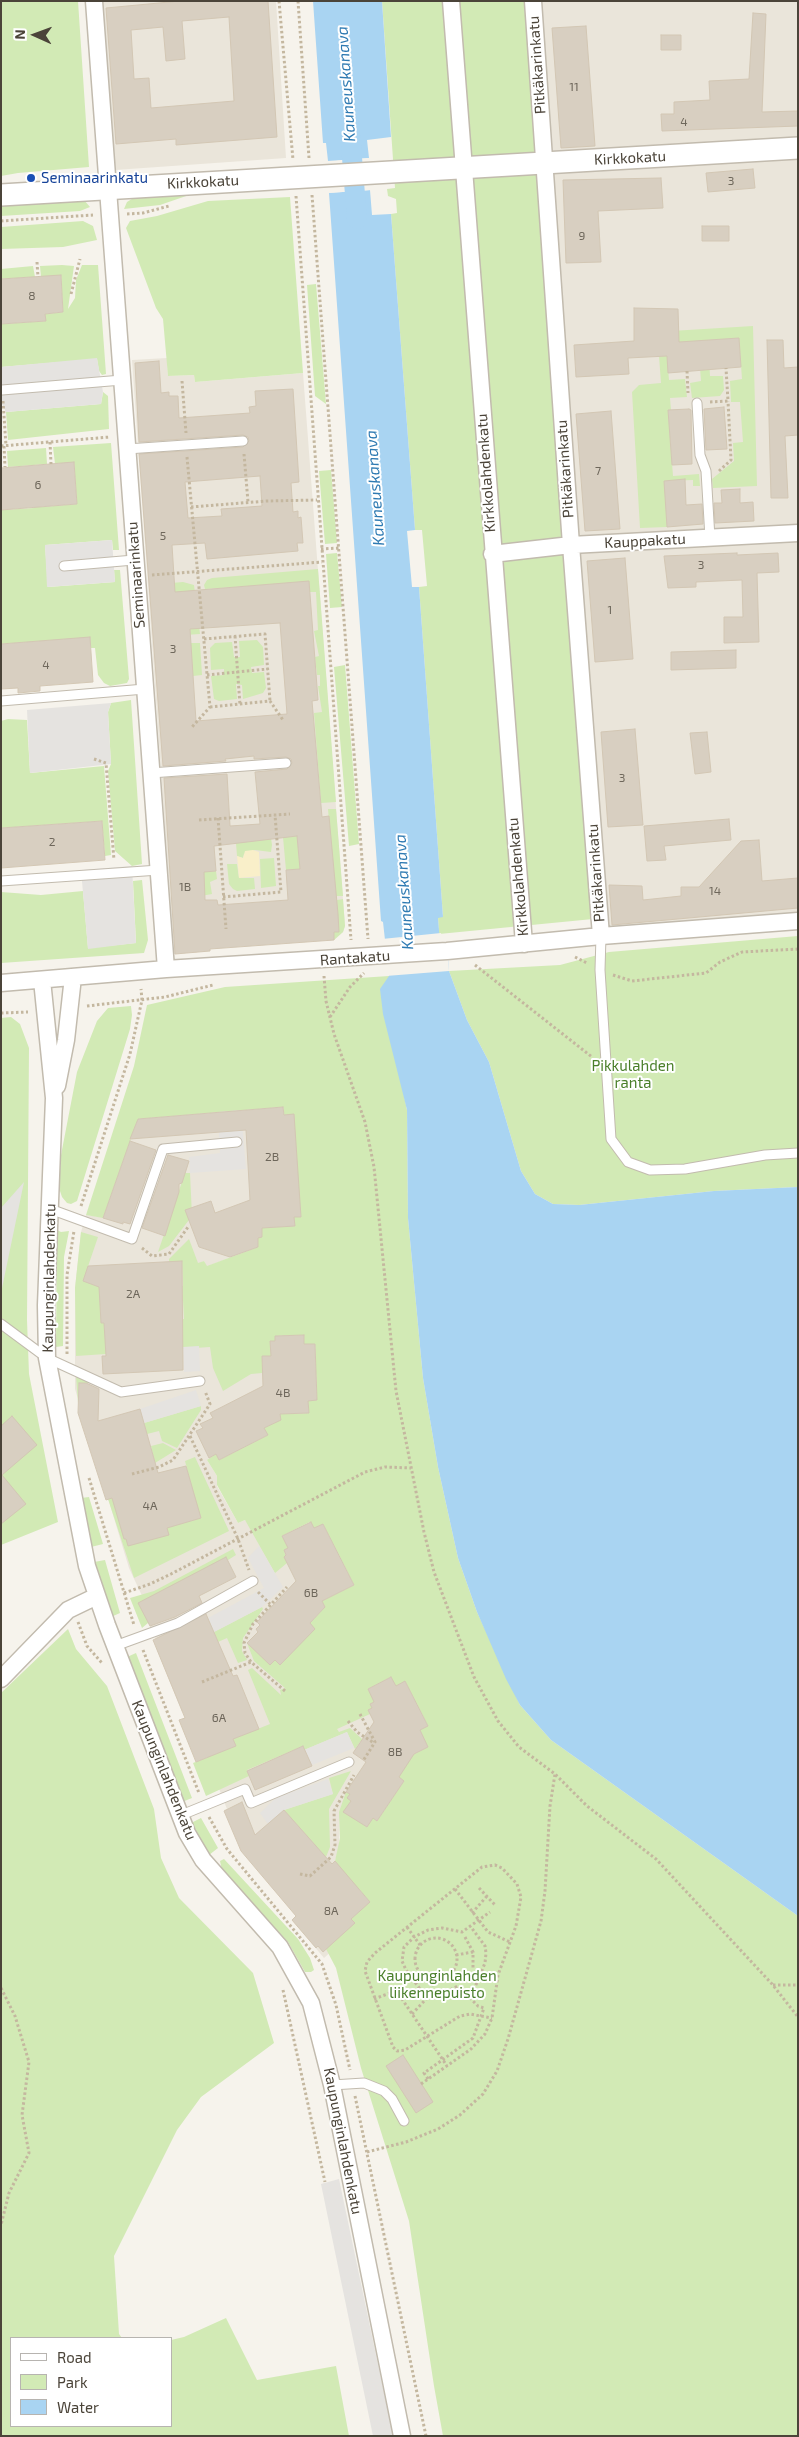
<!DOCTYPE html>
<meta charset="utf-8">
<style>
body{margin:0}
#map{position:relative;width:799px;height:2437px;overflow:hidden;background:#f6f3ec;font-family:"Exo 2",sans-serif}
canvas{display:block}
.frame{position:absolute;inset:0;border:2px solid #4b4439;pointer-events:none}
.legend{position:absolute;left:10px;top:2337px;width:162px;height:90px;box-sizing:border-box;background:#fff;border:1px solid #b7b4b0;margin:0;padding:6px 9px;list-style:none;font-size:15px;color:#4b4439}
.legend li{display:flex;align-items:center;gap:10px;height:25px}
.legend b{width:25px;border:1px solid #b7b4b0}
.north{position:absolute;left:10px;top:10px;width:50px;height:50px;-webkit-text-stroke:4px #fff;paint-order:stroke;rotate:272deg;font-size:14px;font-weight:700;line-height:20px;text-align:center;color:#4b4439}
.north::after{content:'';display:block;margin:auto;width:18px;height:22px;background:#4b4439;clip-path:polygon(50% 0,100% 100%,50% 72%,0 100%)}
</style>
<div id="map">
<canvas width="799" height="2437"></canvas>
<div class="frame"></div>
<ul class="legend">
<li><b style="height:6px;background:#fff"></b>Road</li>
<li><b style="height:14px;background:#d2eab5"></b>Park</li>
<li><b style="height:14px;background:#a9d4f2"></b>Water</li>
</ul>
<div class="north">N</div>
</div>
<script>
const context = document.querySelector('canvas').getContext('2d');
context.lineJoin = 'round';
function fill(path, color) { context.fillStyle = color; context.fill(path, 'evenodd'); }
const poly = rows => new Path2D(rows.map(r => 'M' + r).join(''));
function stroke(path, color, width, dash) { context.strokeStyle = color; context.lineWidth = width; context.lineCap = dash ? 'butt' : 'round'; context.setLineDash(dash || []); context.stroke(path); }
function drawText(font, color, halo, rows, align = 'center') {
  context.font = font + ' "Exo 2",sans-serif'; context.lineWidth = 4; context.setLineDash([]); context.textBaseline = 'middle'; context.strokeStyle = halo; context.fillStyle = color; for (const [text, x, y, turn = 0] of rows) {
    context.save(); context.translate(x, y); context.rotate((+turn || 0) * Math.PI / 180); context.textAlign = isNaN(turn) ? turn : align; if (halo) context.strokeText(text, 0, 0); context.fillText(text, 0, 0); context.restore();
  }
}
const residential = poly([
 [103,1,276,1,286,158,115,170],
 [524,1,798,1,798,914,610,929,593,919,584,822,563,511],
 [167,358,168,376,194,375,195,382,303,373,345,926,343,932,334,940,210,948,210,951,174,954,132,360],
 [283,1107,301,1217,295,1226,258,1247,206,1267,204,1261,198,1264,275,1336,304,1335,315,1344,317,1400,309,1413,281,1415,281,1420,268,1435,219,1460,207,1460,217,1476,217,1486,238,1523,245,1520,284,1557,282,1536,311,1522,323,1524,354,1585,323,1601,325,1607,270,1665,370,1704,368,1689,391,1677,405,1681,428,1726,428,1747,377,1821,367,1827,340,1819,339,1848,335,1861,377,1910,324,1958,292,1920,296,1916,241,1851,224,1810,227,1809,207,1758,179,1720,190,1716,188,1710,182,1712,153,1640,156,1639,138,1603,144,1600,129,1568,75,1389,75,1288,81,1232,86,1215,103,1217,138,1119]
]);
const green = poly([
 [1,1,78,1,89,167,18,173,1,176],
 [382,1,524,1,563,511,584,822,593,919,439,934,438,917,443,917,419,587,427,586,422,530,415,530,391,214,397,213,396,199,388,196,387,189,395,188],
 [192,194,160,205,124,209,127,202,135,197],
 [290,197,303,373,195,382,194,375,168,376,163,319,156,308,126,228,130,221,157,216,208,201],
 [84,200,90,207,80,211,1,216,1,204],
 [83,221,93,226,97,240,63,247,1,249,1,227],
 [62,265,74,266,68,309,75,298,76,280,82,265,98,265,106,374,102,375,99,371,97,359,1,367,1,324,45,321,45,314,63,312,61,276,41,277,40,266],
 [33,266,35,277,1,279,1,269],
 [316,284,326,404,315,396,307,285],
 [753,326,757,486,713,488,712,479,734,461,733,443,743,442,740,402,731,402,730,381,742,379,739,338,708,340,710,376,723,376,724,390,720,396,692,398,690,383,701,381,698,341,666,344,669,380,685,379,687,397,670,398,671,410,668,411,673,476,699,474,700,486,693,486,693,480,665,481,667,527,640,528,632,392,639,385,661,383,659,356,671,331],
 [103,392,108,396,109,429,8,440,6,412,101,404],
 [111,443,119,550,113,550,112,540,45,545,48,587,115,582,114,570,120,570,129,679,127,683,110,686,104,683,98,675,95,648,91,648,89,638,1,644,1,510,34,508,34,502,42,507,77,504,74,463,55,464,53,447],
 [46,448,47,464,8,467,7,451],
 [331,470,337,543,325,544,319,471],
 [337,553,342,607,330,608,326,554],
 [318,569,336,802,321,803,314,713,322,712,318,686,320,686,320,675,317,675,315,657,319,656,314,631,318,630,316,592,309,592,308,582,205,589,204,585,207,580,212,578],
 [183,582,194,585,200,634,185,635,180,592,152,593,160,584],
 [257,640,263,647,264,665,251,667,252,673,264,672,266,688,263,693,243,699,242,685,236,684,237,699,219,701,214,699,211,676,224,675,224,669,211,670,210,648,215,643,232,642,234,657,240,657,239,641],
 [190,643,200,643,202,675,193,676],
 [345,665,359,844,349,846,334,667],
 [131,700,142,864,132,866,115,851,108,771,111,764,108,712,111,703],
 [8,719,27,720,30,773,104,766,111,855,105,856,102,821,1,828,1,721],
 [328,809,336,809,343,896,335,896],
 [297,836,300,869,286,870,283,837],
 [271,838,272,845,271,852,255,850,244,854,243,858,237,856,236,843],
 [274,858,276,886,261,888,260,859],
 [227,864,237,864,239,878,254,878,255,889,237,891,233,889,229,884],
 [216,871,217,879,210,882,212,894,201,896,202,872],
 [142,880,148,940,144,953,1,963,1,892,41,895,83,891,88,948,136,943,133,881],
 [343,899,345,926,343,932,334,940,334,932,339,932,337,900],
 [798,936,798,1187,714,1191,579,1205,553,1204,535,1194,521,1171,489,1062,467,1020,449,971,560,965,609,952],
 [389,976,398,1066,407,1110,408,1218,423,1378,438,1467,458,1558,477,1612,520,1705,551,1740,798,1916,798,2436,443,2436,434,2386,409,2221,361,2068,336,1968,326,1949,351,1919,370,1902,357,1887,350,1893,335,1861,340,1838,339,1812,346,1792,350,1794,347,1798,351,1801,344,1812,367,1827,373,1818,377,1821,404,1781,399,1777,409,1757,428,1747,420,1730,428,1726,405,1681,396,1686,391,1677,368,1689,374,1702,370,1704,372,1708,368,1710,370,1714,337,1729,339,1732,350,1728,362,1739,355,1749,347,1732,304,1750,303,1746,247,1770,249,1776,206,1796,193,1763,236,1746,233,1739,270,1724,248,1670,252,1668,281,1695,280,1690,285,1688,254,1661,247,1643,270,1665,325,1607,322,1601,354,1585,323,1524,314,1528,310,1522,282,1536,288,1548,284,1550,287,1563,275,1573,245,1520,238,1523,217,1485,217,1476,207,1460,216,1454,219,1460,268,1435,264,1428,280,1420,280,1414,309,1413,308,1401,317,1400,315,1344,304,1344,304,1335,276,1336,275,1341,270,1341,271,1356,262,1356,262,1373,251,1374,223,1391,213,1368,210,1347,76,1356,75,1288,81,1232,98,1237,83,1281,99,1285,101,1323,104,1323,104,1330,146,1321,184,1319,183,1301,175,1301,175,1287,183,1286,182,1262,169,1262,169,1259,189,1239,198,1263,204,1261,207,1266,258,1247,258,1238,262,1228,295,1226,294,1217,301,1216,283,1107,138,1119,103,1218,86,1215,134,1066,147,1005,225,987],
 [131,1006,132,1015,130,1029,77,1201,71,1204,67,1203,62,1197,59,1188,61,1155,77,1072,97,1021,108,1008],
 [11,1017,20,1024,29,1048,27,1320,29,1374,58,1522,1,1545,1,1018],
 [185,1173,190,1173,192,1216,169,1246,158,1252],
 [57,1230,61,1232,69,1231,64,1257,63,1346,56,1347],
 [76,1376,92,1383,79,1383,78,1403],
 [201,1406,201,1410,177,1448,162,1441,159,1431,147,1434,144,1423],
 [163,1443,176,1450,155,1463,151,1446],
 [195,1457,229,1531,134,1578,108,1499,115,1497,124,1539,201,1518,197,1505,176,1488,191,1484,185,1461],
 [89,1497,103,1544,91,1547,81,1498],
 [233,1549,236,1555,228,1560,226,1558,142,1628,130,1598,154,1591],
 [105,1560,120,1613,111,1617,94,1562],
 [262,1607,263,1609,243,1638,242,1651,247,1660,238,1663,227,1638,218,1642,214,1632],
 [68,1629,76,1649,107,1686,154,1809,161,1858,179,1898,253,1973,274,2043,201,2097,177,2130,114,2256,119,2334,122,2338,11,2338,11,2426,171,2426,171,2340,184,2337,226,2318,257,2380,336,2366,349,2436,1,2436,1,1693],
 [136,1653,192,1798,182,1802,127,1657],
 [351,1771,329,1809,330,1847,326,1857,284,1810,333,1794,329,1778],
 [201,1818,218,1848,209,1855,191,1823],
 [224,1859,298,1939,310,1958,314,1970,311,1972,305,1972,288,1942,222,1870,220,1861]
]);
const sand = poly([
 [253,850,259,852,260,876,239,878,237,856,243,858,245,851]
]);
const parking = poly([
 [97,358,103,392,101,404,6,412,1,402,1,367],
 [112,540,115,582,47,587,45,545],
 [111,703,108,712,111,764,30,773,27,710],
 [132,866,136,943,88,949,81,870],
 [241,1110,246,1169,190,1173,189,1157,220,1153,218,1112],
 [24,1182,1,1293,1,1208],
 [199,1346,200,1371,184,1372,183,1347],
 [196,1390,201,1406,144,1423,140,1409],
 [259,1546,283,1587,262,1607,214,1632,208,1618,264,1588,248,1558],
 [347,1732,354,1748,312,1765,304,1750],
 [328,1779,333,1794,284,1810,268,1824,260,1813,276,1798],
 [339,2179,393,2436,373,2436,321,2184]
]);
const water = poly([
 [313,1,382,1,391,137,367,140,369,158,328,161,326,143,323,143],
 [370,190,372,215,391,214,415,530,407,531,412,587,419,587,443,917,438,918,441,956,448,956,449,971,467,1020,489,1062,521,1171,535,1194,553,1204,579,1205,714,1191,798,1187,798,1916,551,1740,520,1705,506,1679,477,1612,458,1558,438,1467,423,1378,408,1218,407,1110,383,1014,380,989,389,976,383,922,381,921,329,193]
]);
const pier = poly([
 [369,158,371,158,369,161,328,164,325,162],
 [370,188,372,190,327,193,329,191],
 [441,933,443,954,448,954,449,971,386,976,382,939]
]);
const canal = poly([
 [350,133,357,219]
]);
const building = poly([
 [180,1,268,1,277,137,176,145,176,139,116,144,106,8,180,1],
 [229,17,234,101,151,108,149,78,134,79,131,30,163,27,166,61,185,59,182,21,229,17],
 [753,13,766,14,762,112,798,111,798,126,662,131,661,114,674,114,674,102,710,100,709,81,749,79,753,13],
 [586,26,595,146,561,148,552,28,586,26],
 [661,35,681,35,681,50,661,50,661,35],
 [753,169,755,188,708,192,706,173,753,169],
 [661,178,663,208,598,211,601,262,566,263,563,180,661,178],
 [702,226,729,226,729,241,702,241,702,226],
 [61,275,63,312,45,314,46,321,1,324,1,279,61,275],
 [634,308,678,309,679,342,739,338,741,367,668,373,667,356,628,358,629,374,576,377,574,345,634,341,634,308],
 [767,340,783,340,784,368,798,367,798,435,785,436,788,498,771,498,767,340],
 [159,361,161,393,169,392,169,396,178,396,179,418,250,413,249,407,256,406,255,391,293,389,299,482,291,483,293,512,298,511,298,518,301,517,303,543,297,543,298,551,207,559,205,543,172,545,175,592,309,581,318,700,312,701,322,817,329,816,338,914,339,932,334,932,334,940,210,949,210,951,175,954,164,778,227,774,230,826,260,824,255,772,287,769,292,763,291,759,286,757,254,759,254,756,225,759,226,761,163,766,139,454,243,447,249,441,248,437,243,435,139,442,135,363,159,361],
 [260,476,262,506,221,509,222,516,188,518,185,482,260,476],
 [280,623,287,714,196,721,190,629,280,623],
 [297,836,300,869,286,870,288,900,218,905,217,900,205,900,204,872,216,871,214,846,297,836],
 [724,407,727,449,706,450,704,409,724,407],
 [689,409,691,410,692,464,672,465,668,410,689,409],
 [611,411,620,529,585,531,576,414,611,411],
 [74,462,77,504,1,510,1,468,74,462],
 [685,479,686,505,702,504,703,524,667,527,664,481,685,479],
 [740,489,740,503,753,502,754,521,715,523,714,503,722,503,721,490,740,489],
 [737,553,737,555,778,553,779,572,757,573,759,642,724,643,724,617,743,617,742,580,696,582,696,587,668,588,664,556,737,553],
 [625,558,633,659,595,662,587,561,625,558],
 [90,637,93,682,40,686,40,691,18,693,18,688,1,689,1,644,90,637],
 [736,650,736,668,671,670,671,652,736,650],
 [635,729,643,825,608,827,601,732,635,729],
 [707,732,711,772,695,774,690,733,707,732],
 [729,819,731,840,664,846,666,860,647,861,644,826,729,819],
 [102,821,105,860,1,868,1,828,102,821],
 [759,840,762,881,798,878,798,908,612,925,609,885,642,886,643,900,681,896,681,887,699,887,741,841,759,840],
 [283,1107,284,1115,294,1114,301,1217,294,1217,295,1226,262,1228,262,1237,258,1238,258,1247,230,1257,199,1247,185,1210,211,1201,215,1213,250,1200,246,1130,130,1139,138,1119,283,1107],
 [130,1141,156,1150,130,1224,123,1222,123,1224,103,1218,130,1141],
 [168,1155,189,1161,182,1183,179,1184,179,1192,165,1236,142,1228,168,1155],
 [182,1261,183,1370,103,1374,102,1356,106,1356,104,1323,101,1323,99,1287,83,1281,88,1266,182,1261],
 [304,1335,304,1344,315,1344,317,1400,308,1401,309,1413,280,1414,281,1420,264,1428,268,1435,219,1460,216,1454,209,1458,196,1431,203,1428,200,1424,213,1418,210,1413,263,1386,262,1356,271,1356,270,1341,275,1341,275,1336,304,1335],
 [79,1383,86,1383,99,1389,98,1421,140,1409,158,1473,186,1466,201,1518,167,1528,169,1535,128,1546,126,1539,124,1539,112,1498,106,1500,78,1413,79,1383],
 [12,1416,37,1445,2,1475,26,1504,1,1524,1,1426,12,1416],
 [311,1522,314,1528,323,1524,354,1585,322,1601,325,1607,310,1623,315,1629,280,1665,275,1660,270,1665,247,1643,258,1632,256,1629,260,1625,257,1622,296,1581,284,1557,286,1555,284,1550,288,1548,282,1536,311,1522],
 [226,1557,236,1577,199,1596,202,1603,175,1617,150,1626,138,1603,226,1557],
 [206,1614,233,1676,237,1675,259,1729,233,1739,236,1746,196,1762,179,1720,185,1718,153,1640,206,1614],
 [391,1677,396,1686,405,1681,428,1726,420,1730,428,1747,414,1754,399,1777,404,1781,377,1821,373,1818,367,1827,343,1812,351,1801,347,1798,350,1794,346,1792,366,1762,353,1753,374,1722,368,1710,372,1708,370,1704,374,1702,368,1689,391,1677],
 [303,1746,312,1766,255,1790,247,1771,303,1746],
 [242,1802,255,1835,284,1810,332,1864,335,1861,370,1902,351,1919,355,1923,323,1952,318,1946,316,1948,292,1920,296,1916,241,1851,224,1811,242,1802],
 [403,2055,433,2102,416,2113,386,2066,403,2055]
]);
const path = poly([
 [279,1,293,160],
 [298,1,309,158],
 [312,195,368,939],
 [296,196,351,940],
 [127,214,143,213,169,206],
 [1,221,93,215],
 [37,262,38,277],
 [71,294,80,259],
 [687,371,688,393],
 [182,381,186,433],
 [3,401,6,446],
 [710,402,728,401,726,368],
 [50,442,51,464],
 [1,446,110,437],
 [4,446,5,467],
 [244,454,248,502],
 [187,457,210,707,192,727],
 [719,471,731,460,728,401],
 [191,507,267,501,317,500],
 [321,549,340,548],
 [152,575,322,562],
 [235,636,240,705],
 [204,639,265,634,270,701],
 [207,675,268,669],
 [210,707,270,701,283,720],
 [94,759,106,763,114,860],
 [218,818,226,929],
 [199,820,290,814],
 [223,897,281,892,275,815],
 [575,957,587,963],
 [475,965,592,1057],
 [613,975,632,981,706,973,720,962,742,952,798,949],
 [324,976,326,1001,334,1034,365,1122,374,1167,396,1391,424,1532,434,1572,474,1677,498,1721,519,1747,555,1774,587,1806,656,1859,772,1984,798,2017],
 [87,1006,165,997,213,985],
 [1,1013,28,1012],
 [330,1017,350,987,364,973],
 [81,1206,130,1054,142,1000,141,989],
 [142,1248,152,1256,169,1254,188,1227],
 [67,1354,67,1275,74,1231],
 [190,1436,238,1539,249,1570],
 [132,1474,159,1467,173,1460,210,1404,205,1391],
 [89,1478,134,1625],
 [258,1592,270,1604],
 [124,1593,150,1584,171,1574,365,1472,385,1467,411,1468],
 [78,1622,87,1646,102,1663],
 [143,1650,199,1793],
 [202,1682,251,1662],
 [285,1691,251,1662,245,1653,244,1643,253,1624,287,1587],
 [360,1714,375,1742,363,1761],
 [348,1721,357,1732,374,1743],
 [209,1817,227,1849,322,1964,336,2005,350,2070],
 [300,1874,310,1876,331,1857,335,1845,334,1811,354,1775],
 [479,1888,496,1906],
 [455,1889,488,1932,510,1942],
 [472,1913,487,1896],
 [407,1927,420,1945],
 [465,1937,473,1952,473,1968],
 '415 1959a21 21 0 1 1 42 0a21 21 0 1 1-42 0Z',
 [456,1955,473,1952],
 [773,1985,798,1985],
 [1,1988,15,2016,29,2062,22,2115,29,2153,9,2193,1,2225],
 [283,1990,325,2182],
 [374,1999,390,1993,402,1999,447,2066],
 [470,1999,485,1963,486,1953,485,1946,471,1927],
 [412,2014,428,1997,434,1980],
 [428,2079,424,2073,473,2038,484,2008,478,2006,458,1986,446,1992,435,1994,420,1989,406,1970,402,1961,404,1947,414,1937,428,1930,442,1928,462,1932,490,1912],
 [421,2084,471,2049,485,2034,492,2018,498,1975,516,1926,521,1897,517,1884,502,1868,495,1865,482,1867,375,1953,367,1962,365,1971,393,2047,397,2051,405,2050,460,2016,470,2014,492,2018],
 [355,2096,426,2436],
 [367,2152,406,2142,438,2129,460,2115,483,2094,497,2071,508,2039,541,1921,545,1891,550,1806,555,1774]
]);
const service = poly([
 [2,390,122,380],
 [697,403,700,455,706,471,710,538],
 [127,449,243,441],
 [64,566,134,560],
 [1,701,145,689],
 [151,773,286,763],
 [1,881,159,870],
 [601,936,600,970,611,1139,628,1162,650,1170,685,1169,765,1155,798,1153],
 [50,1209,132,1239,163,1149,237,1142],
 [1,1324,47,1358,121,1392,200,1381],
 [115,1646,178,1623,253,1581],
 [179,1816,245,1789,251,1803,349,1762],
 [332,2085,364,2083,384,2091,392,2099,404,2121]
]);
const minor = poly([
 [94,1,166,969],
 [451,1,524,944],
 [533,1,571,545,601,936],
 [492,554,571,545,798,533],
 [42,980,54,1098,46,1305,47,1358,87,1566,107,1625,187,1833,203,1860,280,1947,311,2003,332,2085,402,2436],
 [1,983,166,969,447,951,601,936,798,921],
 [57,1086,66,1040,73,977],
 [1,1679,68,1610,97,1596]
]);
const tertiary = poly([
 [1,195,798,148]
]);
const markers = [
 [31,178,5,"#1a4fb4"]
];
const numberNames = [
 ["11",574,87],
 ["4",684,122],
 ["3",731,181],
 ["9",582,236],
 ["8",32,296],
 ["7",598,471],
 ["6",38,485],
 ["5",163,536],
 ["3",701,565],
 ["1",610,610],
 ["3",173,649],
 ["4",46,665],
 ["3",622,778],
 ["2",52,842],
 ["1B",185,887],
 ["14",715,891],
 ["2B",272,1157],
 ["2A",133,1294],
 ["4B",283,1393],
 ["4A",150,1506],
 ["6B",311,1593],
 ["6A",219,1718],
 ["8B",395,1752],
 ["8A",331,1911]
];
const streetNames = [
 ["Pitkäkarinkatu",537,65,-94],
 ["Kirkkokatu",630,158,-3],
 ["Kirkkokatu",203,182,-3],
 ["Pitkäkarinkatu",565,469,-94],
 ["Kirkkolahdenkatu",486,473,-94],
 ["Kauppakatu",645,541,-3],
 ["Seminaarinkatu",136,575,-94],
 ["Pitkäkarinkatu",596,873,-94],
 ["Kirkkolahdenkatu",518,877,-95],
 ["Rantakatu",355,958,-4],
 ["Kaupunginlahdenkatu",49,1278,-89],
 ["Kaupunginlahdenkatu",164,1770,68],
 ["Kaupunginlahdenkatu",343,2141,79]
];
const transitNames = [
 ["Seminaarinkatu",41,178]
];
const parkNames = [
 ["Pikkulahden",633,1066],
 ["ranta",633,1083],
 ["Kaupunginlahden",437,1976],
 ["liikennepuisto",437,1993]
];
const waterNames = [
 ["Kauneuskanava",346,84,-94],
 ["Kauneuskanava",375,488,-94],
 ["Kauneuskanava",404,892,-94]
];
fill(residential, '#eae5da');
fill(green, '#d2eab5');
fill(sand, '#f9efc9');
fill(parking, '#e5e3e0');
fill(water, '#a9d4f2');
fill(pier, '#f6f3ec');
stroke(canal, '#a9d4f2', 20);
fill(building, '#d8cfc1');
stroke(building, '#d3c7b4', 1);
stroke(service, '#c2bbae', 11);
stroke(minor, '#c2bbae', 19);
stroke(tertiary, '#c2bbae', 24);
stroke(path, '#c4b79f', 3, [2.5, 2.5]);
stroke(service, '#fff', 9);
stroke(minor, '#fff', 16);
stroke(tertiary, '#fff', 21);
for (const [x, y, r, color] of markers) { const dot = new Path2D(); dot.arc(x, y, r, 0, 2 * Math.PI); context.fillStyle = color; context.fill(dot); stroke(dot, '#fff', 2); }
drawText('12px', '#6e675b', null, numberNames);
drawText('15px', '#4b4439', '#fff', streetNames);
drawText('15px', '#164399', '#fff', transitNames, 'left');
drawText('15px', '#4a7f2a', '#fff', parkNames);
drawText('italic 16px', '#2e7ab2', '#fff', waterNames);
</script>
